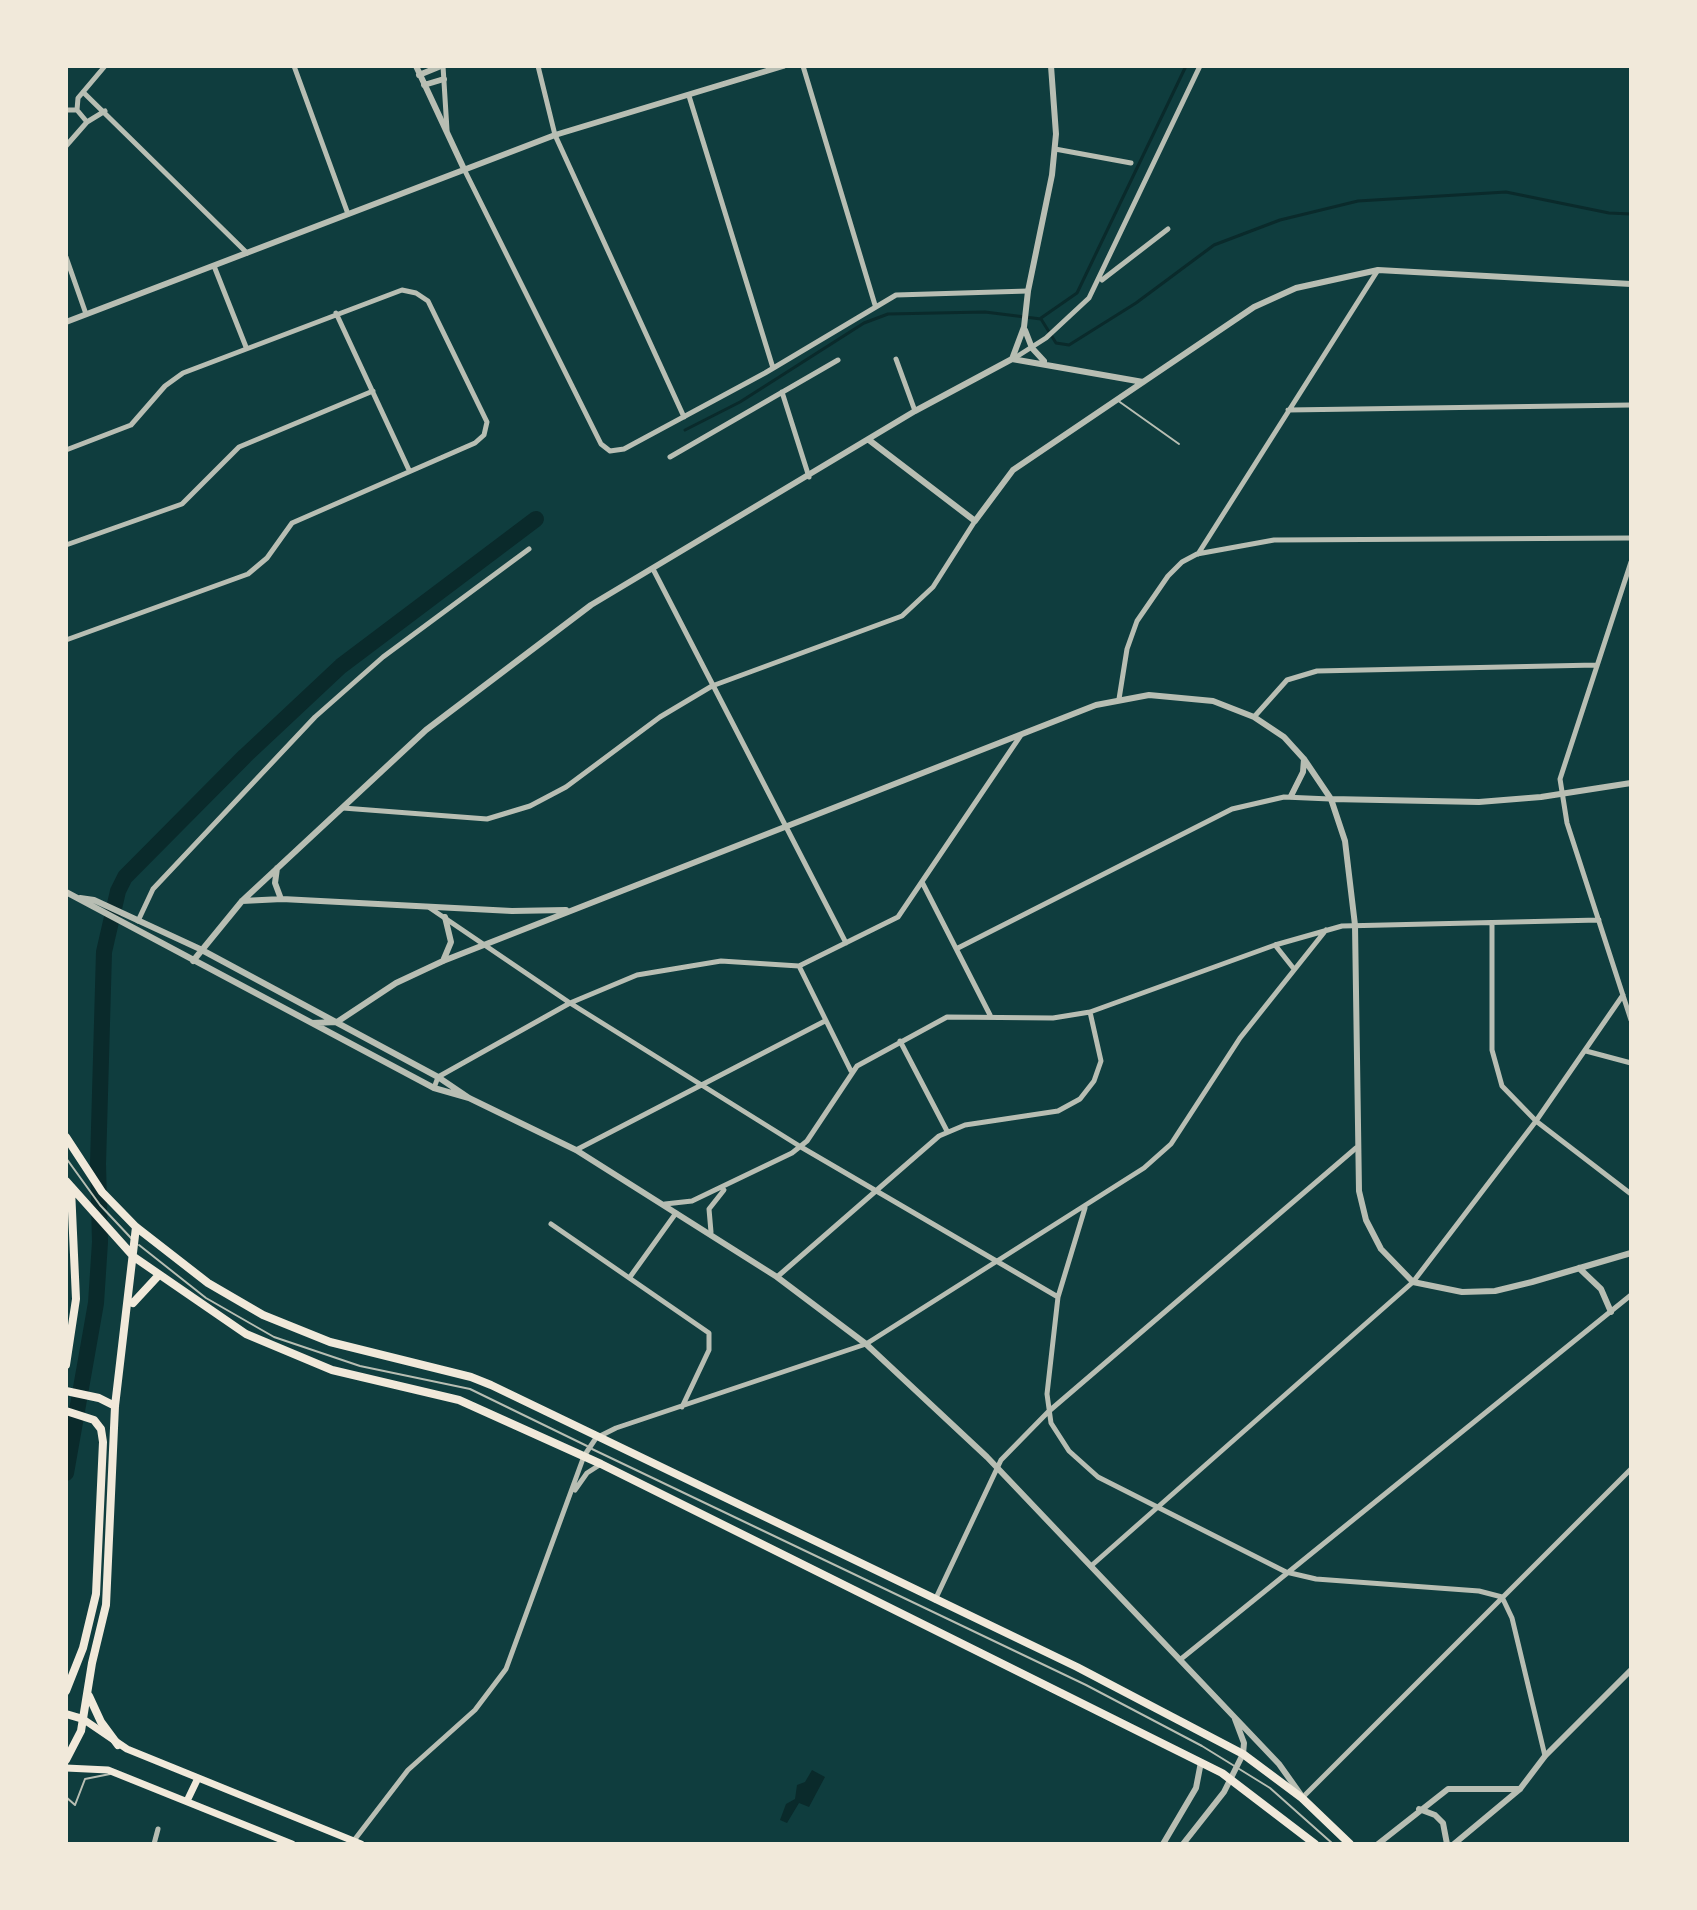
<!DOCTYPE html>
<style>
body{margin:0}
#map{position:relative;width:1697px;height:1910px;overflow:hidden;background:#0f3d3e;font-family:Poppins,sans-serif}
canvas{display:block}
.frame{position:absolute;inset:0;border:68px solid #f1e9da;pointer-events:none}
</style>
<div id="map">
<canvas width="1697" height="1910"></canvas>
<div class="frame"></div>
</div>
<script>
const context = document.querySelector('canvas').getContext('2d');
context.lineJoin = 'round';
function fill(path, color) { context.fillStyle = color; context.fill(path, 'evenodd'); }
const poly = rows => new Path2D(rows.map(r => 'M' + r).join(''));
function stroke(path, color, width, dash) { context.strokeStyle = color; context.lineWidth = width; context.lineCap = dash ? 'butt' : 'round'; context.setLineDash(dash || []); context.stroke(path); }
const water = poly([
 [812,1770,825,1777,809,1807,799,1803,787,1823,780,1820,786,1804,795,1799,797,1785,805,1782]
]);
const stream = poly([
 [1041,318,1077,293,1186,66],
 [1041,319,1056,343,1069,345,1136,303,1214,245,1280,220,1358,201,1506,192,1609,213,1631,214],
 [685,430,740,402,864,323,888,314,985,312,1041,319]
]);
const river = poly([
 [66,1473,96,1303,100,1242,98,1164,104,952,118,891,125,877,245,756,341,666,536,519]
]);
const service = poly([
 [1117,400,1179,444],
 [66,1158,100,1205,131,1238],
 [139,1245,206,1298,274,1337,360,1366,470,1389,587,1446],
 [592,1449,1086,1685,1202,1746,1270,1788,1333,1844],
 [66,1797,75,1805,85,1779,110,1774]
]);
const minor = poly([
 [294,66,348,214],
 [443,66,447,130],
 [538,66,555,135,684,417],
 [803,66,875,305],
 [83,92,247,253],
 [689,96,773,368],
 [66,110,77,110],
 [87,122,77,110,78,98,105,66],
 [66,146,87,122,105,111],
 [1055,149,1131,163],
 [464,169,601,444,610,451,624,449,765,373,896,295,1028,291],
 [66,257,86,314],
 [214,266,246,347],
 [1102,280,1168,229],
 [336,313,409,470],
 [896,359,915,411],
 [1013,359,1046,338,1089,298,1200,66],
 [782,392,809,477],
 [1288,410,1631,405],
 [66,450,131,425,165,386,183,373,402,290,416,293,428,301,487,422,484,435,475,443,292,523,267,558,248,574,66,640],
 [670,457,838,360],
 [66,545,182,504,239,447,373,391],
 [1198,554,1378,270],
 [1631,562,1560,779,1567,823,1631,1020],
 [653,569,846,943],
 [1119,699,1127,649,1137,621,1168,576,1182,562,1197,554,1274,540,1631,538],
 [1254,717,1287,680,1317,671,1596,665],
 [343,808,487,819,530,806,566,787,660,717,712,686,902,616,933,587,975,521],
 [922,882,990,1015],
 [430,908,570,1003,801,1147,1058,1297],
 [138,921,153,889,315,717,383,657,529,549],
 [1492,924,1492,1050,1502,1086,1536,1121,1631,1194],
 [1275,945,1294,969],
 [958,948,1232,809,1284,797,1330,799],
 [799,966,898,917,1021,735],
 [799,966,851,1071],
 [900,1041,947,1131],
 [1586,1051,1631,1063],
 [434,1088,438,1077,570,1003,637,975,721,961,799,966],
 [576,1150,825,1021],
 [665,1204,692,1201,792,1153,807,1141,857,1066,947,1017,1053,1018,1090,1012,1275,945,1342,926,1599,920],
 [1085,1208,1058,1297,1047,1394,1051,1423,1069,1451,1098,1477,1286,1572,1316,1579,1479,1591,1502,1597,1512,1618,1545,1756],
 [551,1224,709,1333,709,1350,682,1407],
 [711,1232,709,1209,724,1190],
 [630,1277,676,1213],
 [777,1277,939,1136,965,1125,1058,1111,1080,1099,1094,1081,1101,1061,1090,1012],
 [575,1490,587,1473,601,1464],
 [1091,1566,1413,1282,1536,1121,1623,995],
 [935,1600,1001,1460,1048,1412,1356,1148],
 [1181,1659,1631,1295],
 [1302,1798,1631,1469],
 [352,1843,408,1770,475,1710,506,1669,584,1456,596,1438,616,1428,866,1344,1144,1168,1171,1144,1240,1038,1326,930],
 [154,1844,158,1829]
]);
const tertiary = poly([
 [416,66,464,169],
 [419,75,441,66],
 [424,85,444,79],
 [66,322,555,135,783,66],
 [1025,330,1032,348,1044,361],
 [1012,359,1024,327,1028,291,1052,175,1056,134,1051,66],
 [869,440,975,521,1013,470,1254,307,1296,288,1378,270,1631,284],
 [1291,796,1303,772,1304,759],
 [1331,799,1479,802,1541,797,1631,783],
 [277,868,275,883,281,899],
 [66,892,434,1088,469,1098],
 [80,898,94,900,200,949,438,1077,469,1098,576,1150,777,1277,866,1344,987,1457,1279,1764,1301,1795],
 [242,901,282,899,512,911,566,910],
 [193,961,242,901,426,730,591,605,915,411,1012,359,1143,382],
 [443,961,451,942,445,917],
 [312,1023,337,1022,396,983,443,961,1096,705,1149,695,1213,701,1254,717,1284,737,1304,759,1331,799,1345,841,1355,925,1359,1191,1366,1220,1381,1249,1413,1282,1462,1292,1495,1291,1532,1282,1631,1253],
 [1579,1268,1601,1289,1611,1312],
 [1419,1809,1435,1815,1443,1823,1447,1844],
 [1163,1844,1196,1788,1201,1762],
 [1183,1844,1224,1792,1243,1754,1244,1743,1235,1719],
 [1378,1844,1448,1789,1520,1789],
 [1454,1844,1520,1789,1545,1756,1631,1670]
]);
const secondary = poly([
 [83,1719,127,1749,361,1844],
 [66,1768,108,1770,292,1844],
 [187,1801,198,1778]
]);
const primary = poly([
 [66,1137,102,1192,136,1227,208,1283,263,1315,330,1342,471,1377,491,1385,1077,1667,1243,1754,1302,1798,1350,1844],
 [66,1181,134,1257,246,1334,332,1370,459,1400,601,1464,1222,1773,1315,1844],
 [133,1303,158,1276],
 [66,1365,76,1299,71,1189],
 [66,1391,99,1398,115,1406],
 [66,1411,94,1420,101,1429,103,1442,96,1594,83,1648,66,1691],
 [89,1696,101,1722,118,1745],
 [66,1714,83,1719],
 [66,1760,81,1731,92,1663,106,1605,115,1406,136,1227]
]);
fill(water, '#0a2a2b');
stroke(stream, '#0a2a2b', 3);
stroke(river, '#0a2a2b', 16);
stroke(service, '#b8beb3', 2);
stroke(minor, '#b8beb3', 5);
stroke(tertiary, '#b8beb3', 6);
stroke(secondary, '#f1e9da', 7);
stroke(primary, '#f1e9da', 8);
</script>
